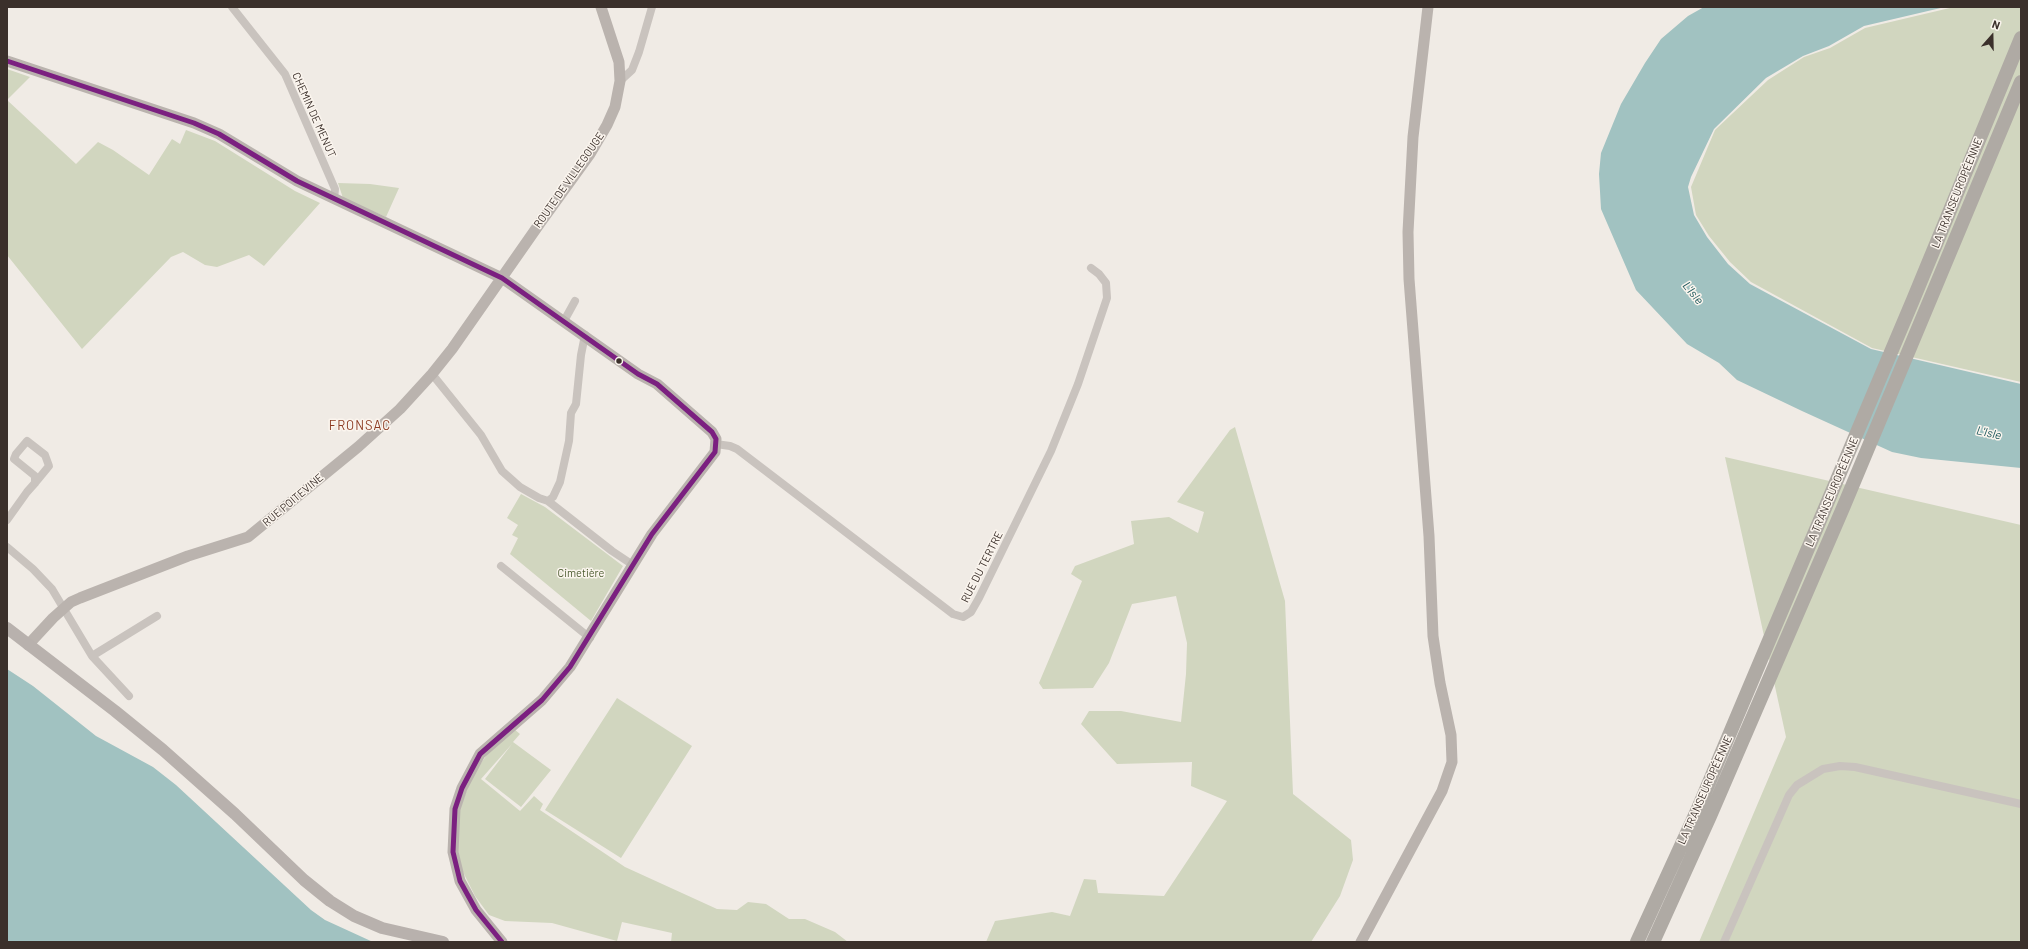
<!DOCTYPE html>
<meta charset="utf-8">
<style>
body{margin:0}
#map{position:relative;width:2028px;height:949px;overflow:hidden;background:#f0ebe5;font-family:Barlow,sans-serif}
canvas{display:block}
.frame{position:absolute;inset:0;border:8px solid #3b302b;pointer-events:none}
.north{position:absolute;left:1972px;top:16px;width:40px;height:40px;-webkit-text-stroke:3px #fbf5ee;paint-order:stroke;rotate:20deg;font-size:11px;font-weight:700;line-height:16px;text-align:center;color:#3b302b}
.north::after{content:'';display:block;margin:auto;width:14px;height:18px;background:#3b302b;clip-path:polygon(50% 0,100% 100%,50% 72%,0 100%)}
</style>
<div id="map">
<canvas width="2028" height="949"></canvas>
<div class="frame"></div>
<div class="north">N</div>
</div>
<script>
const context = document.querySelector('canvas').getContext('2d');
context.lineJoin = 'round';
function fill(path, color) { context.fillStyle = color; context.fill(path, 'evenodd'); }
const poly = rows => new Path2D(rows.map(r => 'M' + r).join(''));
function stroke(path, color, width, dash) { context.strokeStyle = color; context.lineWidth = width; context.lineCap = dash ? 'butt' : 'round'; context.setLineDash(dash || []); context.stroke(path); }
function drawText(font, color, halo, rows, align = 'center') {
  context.font = font + ' Barlow,sans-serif'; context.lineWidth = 3; context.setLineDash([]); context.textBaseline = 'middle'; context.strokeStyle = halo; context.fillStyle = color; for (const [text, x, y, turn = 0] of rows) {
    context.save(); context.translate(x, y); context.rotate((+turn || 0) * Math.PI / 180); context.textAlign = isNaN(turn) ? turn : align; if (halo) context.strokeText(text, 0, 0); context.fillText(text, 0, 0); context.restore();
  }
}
const green = poly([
 [1954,7,2021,7,2021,382,1872,348,1751,282,1730,262,1709,236,1696,215,1691,187,1715,130,1768,80,1804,57,1830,48,1865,28],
 [7,69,30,77,7,100],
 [7,100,76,164,98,142,113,150,149,175,172,139,180,144,186,130,215,141,295,191,320,203,264,266,249,255,217,267,205,265,183,252,171,257,82,349,7,255],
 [338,183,370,184,399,188,386,217,343,198],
 [1235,427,1285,601,1293,794,1351,840,1353,860,1340,896,1311,942,986,942,995,921,1052,912,1070,916,1084,879,1096,880,1098,893,1164,896,1227,801,1191,786,1192,762,1117,764,1081,724,1089,711,1121,711,1181,722,1186,674,1187,643,1176,596,1132,604,1109,663,1093,688,1043,689,1039,683,1082,581,1071,574,1075,566,1134,544,1131,521,1169,517,1198,533,1204,512,1177,502,1230,430],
 [1725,457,2021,525,2021,942,1699,942,1786,737],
 [521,494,545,507,623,566,591,621,510,554,518,538,512,535,518,525,507,518],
 [617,698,692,746,621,858,545,810],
 [514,729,520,734,513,742,551,770,521,807,485,779,512,744,481,779,520,811,534,796,543,804,540,810,625,867,717,909,737,910,748,902,766,904,789,919,805,919,835,932,848,942,671,942,672,933,622,922,617,941,552,923,505,921,489,915,475,896,462,870,457,847,457,816,473,774,489,752]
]);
const water = poly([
 [1704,7,1945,7,1864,26,1829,46,1803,56,1766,78,1714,129,1691,177,1688,187,1694,215,1707,237,1728,264,1750,284,1871,349,2021,384,2021,468,1921,458,1892,452,1802,411,1737,380,1719,363,1687,344,1636,290,1601,209,1599,174,1601,153,1621,104,1645,63,1661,39,1688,16],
 [7,669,33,686,96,736,153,767,176,785,311,910,325,920,373,942,7,942]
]);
const street = poly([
 [232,7,285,74,335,189,334,199],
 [620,81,632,70,639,52,652,7],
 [564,321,575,301],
 [432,374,481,435,502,471,520,487,539,498,548,501,553,497,560,482,569,441,571,413,576,404,581,355,585,335],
 [716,444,730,446,737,449,953,614,963,617,971,612,979,598,1051,451,1078,384,1107,298,1106,283,1099,274,1091,268],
 [548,501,612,551,633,565],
 [7,520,27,492,35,483,49,466,45,455,27,441,16,454,14,459,35,476,35,483],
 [7,547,33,569,52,589,92,656,129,696],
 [501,566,590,638],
 [92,656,157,616],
 [1724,942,1789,795,1797,785,1823,769,1840,766,1855,767,2021,804]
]);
const secondary = poly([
 [7,61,194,123,219,134,297,181,502,278,638,374,657,384,712,432,716,439,715,452,652,534,570,667,542,700,480,754,462,788,455,809,453,852,460,881,476,910,502,942],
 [28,645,53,618,71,602,80,598,188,556,248,537,358,447,400,409,432,374,452,349,540,223,590,154,607,125,615,107,620,81,619,62,601,7],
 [1361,942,1442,791,1452,762,1451,735,1440,683,1433,636,1429,536,1409,279,1408,232,1413,137,1428,7]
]);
const primary = poly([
 [7,628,115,711,163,750,235,814,304,880,330,901,354,916,382,928,443,942]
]);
const highway = poly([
 [1637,942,1697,811,1913,300,2021,38],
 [1653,942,1710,816,1843,508,2021,82]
]);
const bus1 = poly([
 [7,61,194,123,219,134,297,181,502,278,638,374,657,384,712,432,716,439,715,452,652,534,570,667,542,700,480,754,462,788,455,809,453,852,460,881,476,910,502,942]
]);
const markers = [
 [619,361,3.5,"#3b302b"]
];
const streetNames = [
 ["CHEMIN DE MENUT",314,115,66],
 ["ROUTE DE VILLEGOUGE",569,180,-55],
 ["LA TRANSEUROPÉENNE",1957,193,-68],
 ["LA TRANSEUROPÉENNE",1832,492,-67],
 ["RUE POITEVINE",293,500,-40],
 ["RUE DU TERTRE",982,567,-63],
 ["LA TRANSEUROPÉENNE",1705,790,-66]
];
const parkNames = [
 ["Cimetière",581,573]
];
const waterNames = [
 ["L'Isle",1693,293,51],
 ["L'Isle",1989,433,13]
];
const quarterNames = [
 ["FRONSAC",360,426]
];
fill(green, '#d1d6bf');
fill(water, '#a1c2c1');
stroke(street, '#c9c3be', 8);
stroke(secondary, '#bab3ae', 11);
stroke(primary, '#b8b1ad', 12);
stroke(highway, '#afaaa4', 14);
stroke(bus1, '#7b2080', 5);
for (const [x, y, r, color] of markers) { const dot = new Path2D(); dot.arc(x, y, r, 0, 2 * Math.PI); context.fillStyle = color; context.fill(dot); stroke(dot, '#fbf5ee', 1.5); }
drawText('11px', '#3b302b', '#fbf5ee', streetNames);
drawText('11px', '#4a5a2e', '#fbf5ee', parkNames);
drawText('italic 12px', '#1f5a5e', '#fbf5ee', waterNames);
context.letterSpacing = '1px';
drawText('13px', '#8c3b22', '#fbf5ee', quarterNames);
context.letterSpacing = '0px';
</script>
